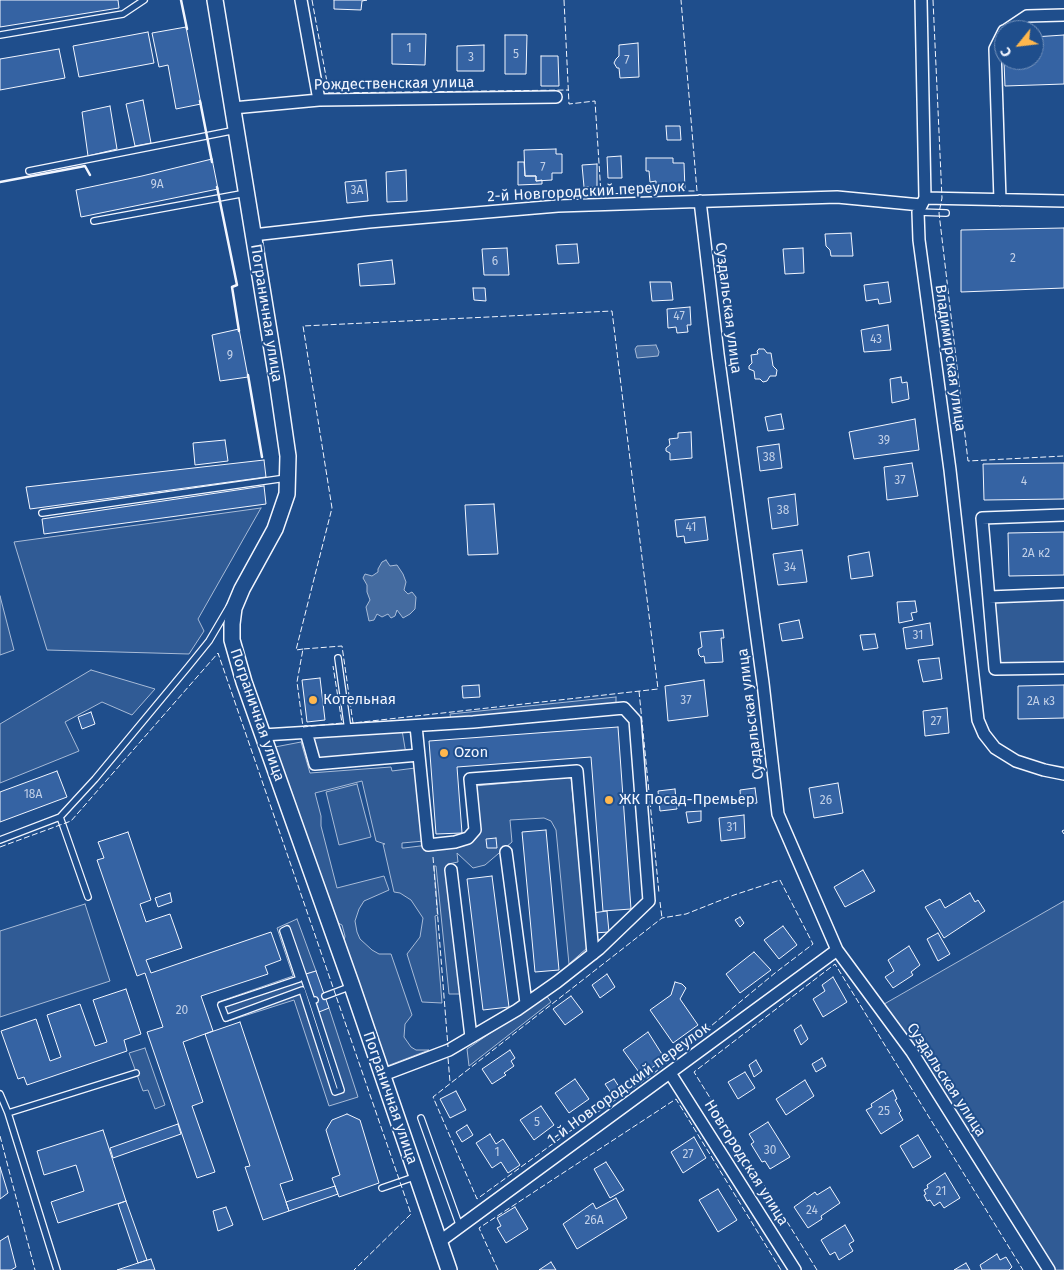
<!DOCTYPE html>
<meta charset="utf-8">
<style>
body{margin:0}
#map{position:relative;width:1064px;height:1270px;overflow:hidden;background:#1f4e8c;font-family:"Fira Sans",sans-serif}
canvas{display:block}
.north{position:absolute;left:994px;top:20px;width:50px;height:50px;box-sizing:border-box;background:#1f4e8c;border:1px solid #7391ba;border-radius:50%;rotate:241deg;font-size:14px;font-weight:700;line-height:20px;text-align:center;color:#f2f6ff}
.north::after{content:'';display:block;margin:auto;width:18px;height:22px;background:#ffb74d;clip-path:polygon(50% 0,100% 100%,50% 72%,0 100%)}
</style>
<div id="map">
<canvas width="1064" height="1270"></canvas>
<div class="north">С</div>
</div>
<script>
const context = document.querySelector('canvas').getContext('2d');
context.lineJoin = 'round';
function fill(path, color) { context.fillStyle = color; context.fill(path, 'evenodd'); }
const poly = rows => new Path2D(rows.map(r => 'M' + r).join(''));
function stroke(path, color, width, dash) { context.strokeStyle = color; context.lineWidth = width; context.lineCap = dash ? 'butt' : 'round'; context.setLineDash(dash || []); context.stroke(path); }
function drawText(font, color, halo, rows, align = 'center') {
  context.font = font + ' "Fira Sans",sans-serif'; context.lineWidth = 4; context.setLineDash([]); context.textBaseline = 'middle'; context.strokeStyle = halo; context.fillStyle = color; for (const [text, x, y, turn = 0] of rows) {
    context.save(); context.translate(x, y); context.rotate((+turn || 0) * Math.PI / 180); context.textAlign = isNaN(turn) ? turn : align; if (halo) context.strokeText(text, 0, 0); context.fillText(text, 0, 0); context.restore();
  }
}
const built = poly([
 [261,508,198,619,204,631,189,654,47,650,14,542,261,508],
 [1064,594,1064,668,995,669,989,597,1064,594],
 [0,596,14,650,0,655,0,596],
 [91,670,155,689,132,715,102,702,65,722,79,751,0,783,0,724,91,670],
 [616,697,616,706,451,721,450,714,616,697],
 [402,730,406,754,317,761,311,735,402,730],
 [301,742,310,773,391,767,392,771,415,768,424,841,402,843,402,848,404,848,428,845,475,830,475,786,571,777,587,948,569,964,556,830,551,821,544,818,510,820,512,842,485,865,473,868,457,853,458,862,448,864,460,994,449,994,436,866,434,866,438,915,435,916,442,1003,422,1002,407,954,420,937,423,918,411,900,400,893,394,892,383,844,385,844,376,841,362,781,315,793,321,816,321,826,337,888,384,876,389,890,364,901,359,909,355,921,357,932,360,939,372,950,379,954,391,954,412,1015,405,1024,404,1037,411,1047,416,1050,429,1050,387,1066,344,941,345,936,342,925,338,923,323,887,275,747,301,742],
 [357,784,371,837,339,845,326,792,357,784],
 [1064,901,1064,1270,1048,1270,879,1007,1064,901],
 [85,904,110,981,0,1017,0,931,85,904],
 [297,919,316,971,306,974,329,1008,358,1097,329,1106,294,1000,225,1022,218,1002,293,976,277,928,297,919],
 [546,995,551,1002,469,1066,467,1049,546,995],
 [145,1048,165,1105,155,1109,148,1090,143,1091,129,1053,145,1048]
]);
const water = poly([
 [656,345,659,352,658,356,637,358,635,349,637,346,656,345],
 [386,560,390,566,397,565,403,574,406,582,404,590,408,594,412,592,416,597,415,609,410,614,403,618,397,610,395,616,391,618,388,614,382,617,377,614,374,620,369,621,366,607,370,600,367,592,367,585,363,578,365,574,372,576,378,572,378,569,382,562,386,560]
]);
const building = poly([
 [0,0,118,0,119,8,0,27,0,0],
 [334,0,367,0,362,1,361,10,334,9,334,0],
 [186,27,201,104,176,109,168,65,159,67,152,33,186,27],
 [148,32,154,63,79,77,73,46,148,32],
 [392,34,426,34,425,65,392,64,392,34],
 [505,35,527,35,526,74,505,74,505,35],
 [1064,35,1064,84,1005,86,1003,38,1004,60,1034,60,1034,37,1064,35],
 [638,43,639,77,620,78,619,68,617,68,614,63,616,59,619,56,619,45,638,43],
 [484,45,484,71,457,71,457,46,484,45],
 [59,49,65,78,0,90,0,59,59,49],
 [541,56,558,56,559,86,541,86,541,56],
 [143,100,151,143,135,146,126,104,143,100],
 [110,106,117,149,88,156,82,112,110,106],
 [666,126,680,126,681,140,667,140,666,126],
 [556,149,556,154,562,154,562,173,552,173,552,180,536,181,536,176,525,176,524,150,556,149],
 [621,156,622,178,608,178,607,157,621,156],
 [646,158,673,158,673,163,684,163,685,190,666,191,666,187,656,188,656,181,650,182,649,171,646,171,646,158],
 [212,159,218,189,81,217,76,190,142,176,212,159],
 [518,162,524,162,525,176,536,176,536,181,542,180,542,184,518,185,518,162],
 [597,164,597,187,584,187,582,165,597,164],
 [406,170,407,201,387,202,386,172,406,170],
 [366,180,368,201,347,203,345,182,366,180],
 [1064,228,1064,288,961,292,961,230,1064,228],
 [851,233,853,256,831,256,830,250,826,246,825,234,851,233],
 [577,244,579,263,558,264,556,245,577,244],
 [507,248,509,275,484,275,482,249,507,248],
 [803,248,804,273,785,274,783,249,803,248],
 [392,260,395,284,360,286,358,264,392,260],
 [650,282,671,282,673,300,652,301,650,282],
 [888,282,891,302,879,304,878,299,866,301,864,285,888,282],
 [473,288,485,288,486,301,474,300,473,288],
 [690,307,691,325,687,325,688,332,677,333,676,327,668,328,667,309,690,307],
 [888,325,891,350,864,352,861,330,888,325],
 [239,329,248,377,220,381,212,335,239,329],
 [759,349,764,349,767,353,771,353,773,366,777,370,776,376,770,376,767,381,763,382,760,379,755,379,754,371,749,369,749,366,752,363,751,355,758,354,757,351,759,349],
 [901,377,902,383,907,382,909,399,892,403,890,379,901,377],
 [781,414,784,429,768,431,765,417,781,414],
 [915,419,919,450,854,459,849,432,915,419],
 [691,432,692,458,670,460,670,453,666,451,666,448,670,445,669,439,678,438,678,433,691,432],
 [225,440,228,461,195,465,193,443,225,440],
 [779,444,782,468,760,471,757,447,779,444],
 [264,460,266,477,30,509,26,487,264,460],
 [912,463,918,496,887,500,884,467,912,463],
 [1064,463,1064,499,984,500,983,464,1064,463],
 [264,486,266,504,44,534,42,519,264,486],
 [795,494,798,525,772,529,768,498,795,494],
 [494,504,498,554,468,555,465,505,494,504],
 [705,517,708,540,685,543,684,536,677,537,675,520,705,517],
 [1064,532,1064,575,1009,576,1008,533,1064,532],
 [802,550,807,582,778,585,773,554,802,550],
 [869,552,873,576,851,579,848,556,869,552],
 [915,601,917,612,911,613,913,620,899,623,897,602,915,601],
 [799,620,803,638,782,641,779,624,799,620],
 [930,623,933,645,906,649,903,628,930,623],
 [723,630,724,638,721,638,723,662,705,663,704,656,701,657,699,655,698,649,702,647,700,632,723,630],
 [875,634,878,648,863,650,860,635,875,634],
 [939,658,942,679,923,682,918,660,939,658],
 [320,678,325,720,307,722,302,680,320,678],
 [704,680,708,716,668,721,665,686,704,680],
 [479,685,480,697,463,698,462,686,479,685],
 [1064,685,1064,718,1018,719,1018,686,1064,685],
 [947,708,949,733,925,736,923,711,947,708],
 [91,712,95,724,82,729,78,717,91,712],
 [618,727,631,909,603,911,591,757,457,767,462,833,436,834,429,741,618,727],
 [57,771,67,797,0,822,0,792,57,771],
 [838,783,843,813,814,818,809,788,838,783],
 [755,788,757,803,741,805,740,790,755,788],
 [675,789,677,809,660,811,658,791,675,789],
 [701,811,701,821,688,823,686,812,701,811],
 [744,815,745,838,721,841,719,818,744,815],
 [546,830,559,970,535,972,522,832,546,830],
 [128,832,151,900,140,904,146,922,170,914,182,948,146,960,151,973,271,932,281,960,265,966,268,974,201,996,213,1031,183,1042,203,1102,192,1106,215,1172,197,1178,147,1032,163,1027,145,973,137,976,97,860,104,858,98,842,128,832],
 [496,838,497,848,487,848,486,839,496,838],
 [863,870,875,891,845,907,834,887,863,870],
 [492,876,509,1007,483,1010,467,879,492,876],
 [170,893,172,902,158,907,155,898,170,893],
 [970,893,975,902,978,900,985,911,944,938,925,907,940,899,945,908,970,893],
 [607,911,609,932,594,933,592,913,607,911],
 [740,917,744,923,740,927,735,920,740,917],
 [783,926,797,945,779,959,764,940,783,926],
 [938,933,950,954,938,961,927,939,938,933],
 [909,946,920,965,911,972,913,975,893,988,885,977,894,971,888,960,909,946],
 [754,952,771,970,740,993,726,974,754,952],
 [316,971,329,1008,319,1012,306,974,316,971],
 [607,974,615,987,600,998,592,985,607,974],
 [833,977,847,1002,823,1017,813,999,825,991,822,985,833,977],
 [675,982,682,984,686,988,680,999,698,1025,673,1043,650,1010,671,995,675,982],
 [126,989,141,1034,124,1040,127,1051,27,1085,24,1077,18,1079,1,1031,36,1019,50,1061,61,1057,47,1015,80,1004,95,1046,107,1042,93,1000,126,989],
 [571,996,583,1012,565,1025,553,1009,571,996],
 [240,1022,293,1180,280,1184,289,1211,263,1220,245,1167,250,1166,205,1034,240,1022],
 [801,1025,808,1039,801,1045,794,1030,801,1025],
 [648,1032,665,1059,641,1075,623,1050,648,1032],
 [510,1050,515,1058,511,1061,514,1066,504,1073,506,1075,492,1084,482,1069,510,1050],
 [822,1058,826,1066,816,1072,812,1064,822,1058],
 [756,1060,762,1071,754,1077,749,1065,756,1060],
 [745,1072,755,1088,738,1099,728,1082,745,1072],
 [575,1079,589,1099,569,1113,555,1093,575,1079],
 [614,1079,621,1090,613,1096,605,1084,614,1079],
 [805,1080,814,1096,786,1115,776,1099,805,1080],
 [893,1090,897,1099,895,1100,901,1111,899,1113,903,1120,881,1134,866,1110,872,1107,871,1104,893,1090],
 [456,1091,466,1110,450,1118,440,1099,456,1091],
 [541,1106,554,1125,534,1140,520,1120,541,1106],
 [347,1114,360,1120,379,1183,339,1197,332,1178,340,1175,326,1130,332,1120,347,1114],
 [768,1122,790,1157,770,1169,765,1161,762,1162,751,1144,754,1142,749,1134,768,1122],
 [178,1124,181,1134,113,1158,110,1148,178,1124],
 [467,1125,473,1135,462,1142,456,1132,467,1125],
 [103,1130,126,1201,58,1223,51,1202,84,1191,76,1165,44,1175,37,1151,103,1130],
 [490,1134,496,1144,503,1139,520,1165,508,1173,501,1162,492,1168,476,1143,490,1134],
 [918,1135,931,1157,913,1168,900,1146,918,1135],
 [694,1137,706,1158,683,1173,671,1152,694,1137],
 [606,1162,624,1190,610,1198,594,1169,606,1162],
 [0,1167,8,1193,0,1199,0,1167],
 [945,1173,960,1198,944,1208,940,1202,934,1206,930,1200,927,1201,924,1195,926,1194,924,1190,928,1188,927,1185,945,1173],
 [335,1186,338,1194,289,1211,286,1202,335,1186],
 [830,1187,840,1203,821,1216,822,1219,808,1228,794,1207,815,1192,817,1195,830,1187],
 [718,1189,737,1220,718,1232,699,1200,718,1189],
 [616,1198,627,1218,577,1249,563,1224,593,1203,596,1209,616,1198],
 [126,1201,147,1260,138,1263,118,1204,126,1201],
 [226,1207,233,1225,218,1231,213,1211,226,1207],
 [515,1207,528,1229,506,1243,497,1228,501,1226,497,1218,515,1207],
 [845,1225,854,1241,849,1244,853,1251,839,1260,835,1252,830,1255,821,1240,845,1225],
 [8,1236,16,1267,11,1270,0,1270,0,1241,8,1236],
 [997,1254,1000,1260,1006,1257,1012,1267,1009,1270,982,1270,980,1265,997,1254],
 [151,1259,155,1270,117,1270,138,1263,151,1259],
 [551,1262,556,1270,539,1270,551,1262],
 [966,1263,970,1270,954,1270,966,1263]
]);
const lane = poly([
 [0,35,123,14,144,0],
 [29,171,236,130],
 [918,212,946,213],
 [94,221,246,193],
 [42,513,286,478],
 [338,658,348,730],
 [60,817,88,897],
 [0,840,60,817,95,779,188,667,209,641,229,607],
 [325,996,352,986],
 [312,1001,341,1090,335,1092,302,990,226,1018,221,1005,299,979,283,931,287,929,312,1001,315,1000],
 [0,1094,8,1113,57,1270],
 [8,1113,136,1073],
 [421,1118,460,1227],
 [382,1188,417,1176]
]);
const street = poly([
 [301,0,319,100],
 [921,0,925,198,918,212,919,240,950,470,978,720,984,734,995,748,1016,761,1044,770,1064,774],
 [1006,30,1027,16,1064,15],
 [233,108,319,100,556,97],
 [925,198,1064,201],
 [1000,200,995,49,1004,31],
 [700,201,718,354,763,683,778,814,837,950,912,1052,1049,1270],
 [253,235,369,222,558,206,837,197,921,205],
 [1064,515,982,518,995,669,1064,668],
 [989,597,1064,594],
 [416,726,428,845,455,842,468,838,475,830,470,779,577,771,593,954],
 [306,732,315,764,419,755],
 [263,735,473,722,624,708,635,720,649,901,599,949,557,982,517,1010,449,1050,383,1075],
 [506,852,526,1003],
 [451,870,471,1037],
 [670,1073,795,1270],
 [439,1242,837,950]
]);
const secondary = poly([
 [215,0,277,380,288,456,287,494,275,529,242,589,234,608,232,624,232,640,244,682,352,986,449,1270]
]);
const fence = poly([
 [312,0,329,93,569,90],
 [564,0,569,104,595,101,601,194,668,192],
 [933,0,942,198,939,213,968,461,1064,456],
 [680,191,697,191,681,0],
 [303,649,296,650,332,508,303,326,612,311,658,689,353,723,342,646,303,649,297,682,303,727,342,723,333,666],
 [639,691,659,893],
 [1064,830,1062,831,1064,834],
 [0,847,71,821,218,653,411,1214,354,1270],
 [433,857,448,1047],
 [780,880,813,944,775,973,653,1074,569,1132,477,1199,433,1097,662,918,686,914,734,895,780,880],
 [660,902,662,918],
 [448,1058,450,1082],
 [0,1136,35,1270],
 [498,1270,479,1228,676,1099,781,1270],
 [817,1270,694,1072,835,964,1023,1270]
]);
const wall = poly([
 [181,0,187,29],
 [200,101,212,162],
 [0,182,85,166,90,175],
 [217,187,237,285,232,287,239,331],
 [248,375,262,457]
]);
const markers = [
 [313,700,5,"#ffb74d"],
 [444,753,5,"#ffb74d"],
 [609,800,5,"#ffb74d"]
];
const numberNames = [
 ["1",409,49],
 ["5",516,55],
 ["3",471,58],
 ["7",627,61],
 ["7",543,168],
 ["9А",157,185],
 ["3А",357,191],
 ["2",1013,259],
 ["6",495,262],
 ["47",679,317],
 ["43",876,340],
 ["9",230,356],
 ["39",884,441],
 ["38",769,458],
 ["37",900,481],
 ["4",1024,482],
 ["38",783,511],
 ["41",691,528],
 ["2А к2",1036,554],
 ["34",790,568],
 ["31",918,636],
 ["37",686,701],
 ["2А к3",1041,702],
 ["27",936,722],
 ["18А",33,795],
 ["26",826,801],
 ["31",732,828],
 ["20",182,1011],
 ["25",884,1112],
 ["5",537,1123],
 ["30",770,1151],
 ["1",497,1153],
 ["27",688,1155],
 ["21",941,1192],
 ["24",812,1211],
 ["26А",594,1221]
];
const streetNames = [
 ["Рождественская улица",394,84,-1],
 ["2-й Новгородский переулок",586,192,-3],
 ["Суздальская улица",728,308,83],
 ["Пограничная улица",266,313,81],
 ["Владимирская улица",950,358,82],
 ["Суздальская улица",751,714,-97],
 ["Пограничная улица",257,715,71],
 ["Суздальская улица",946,1080,57],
 ["1-й Новгородский переулок",629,1084,-36],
 ["Пограничная улица",390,1098,71],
 ["Новгородская улица",746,1163,58]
];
const poiNames = [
 ["Котельная",323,700],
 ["Ozon",454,753],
 ["ЖК Посад-Премьер",619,800]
];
fill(built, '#305b95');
stroke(built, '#a8bbd7', 1);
fill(water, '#446ba0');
stroke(water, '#a8bbd7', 1);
fill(building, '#3563a3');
stroke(building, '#f2f6ff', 1);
stroke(lane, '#f2f6ff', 8);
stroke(street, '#f2f6ff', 14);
stroke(secondary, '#f2f6ff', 18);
stroke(lane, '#1f4e8c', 5.5);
stroke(street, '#1f4e8c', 11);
stroke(secondary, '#1f4e8c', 15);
stroke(fence, '#f2f6ff', 1, [6, 2.5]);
stroke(wall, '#f2f6ff', 2.5);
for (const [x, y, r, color] of markers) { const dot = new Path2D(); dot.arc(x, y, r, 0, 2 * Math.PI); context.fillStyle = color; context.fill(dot); stroke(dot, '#1f4e8c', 2); }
drawText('12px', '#c3d1e8', null, numberNames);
drawText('15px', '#f2f6ff', '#1f4e8c', streetNames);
drawText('15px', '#f2f6ff', '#1f4e8c', poiNames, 'left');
</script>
